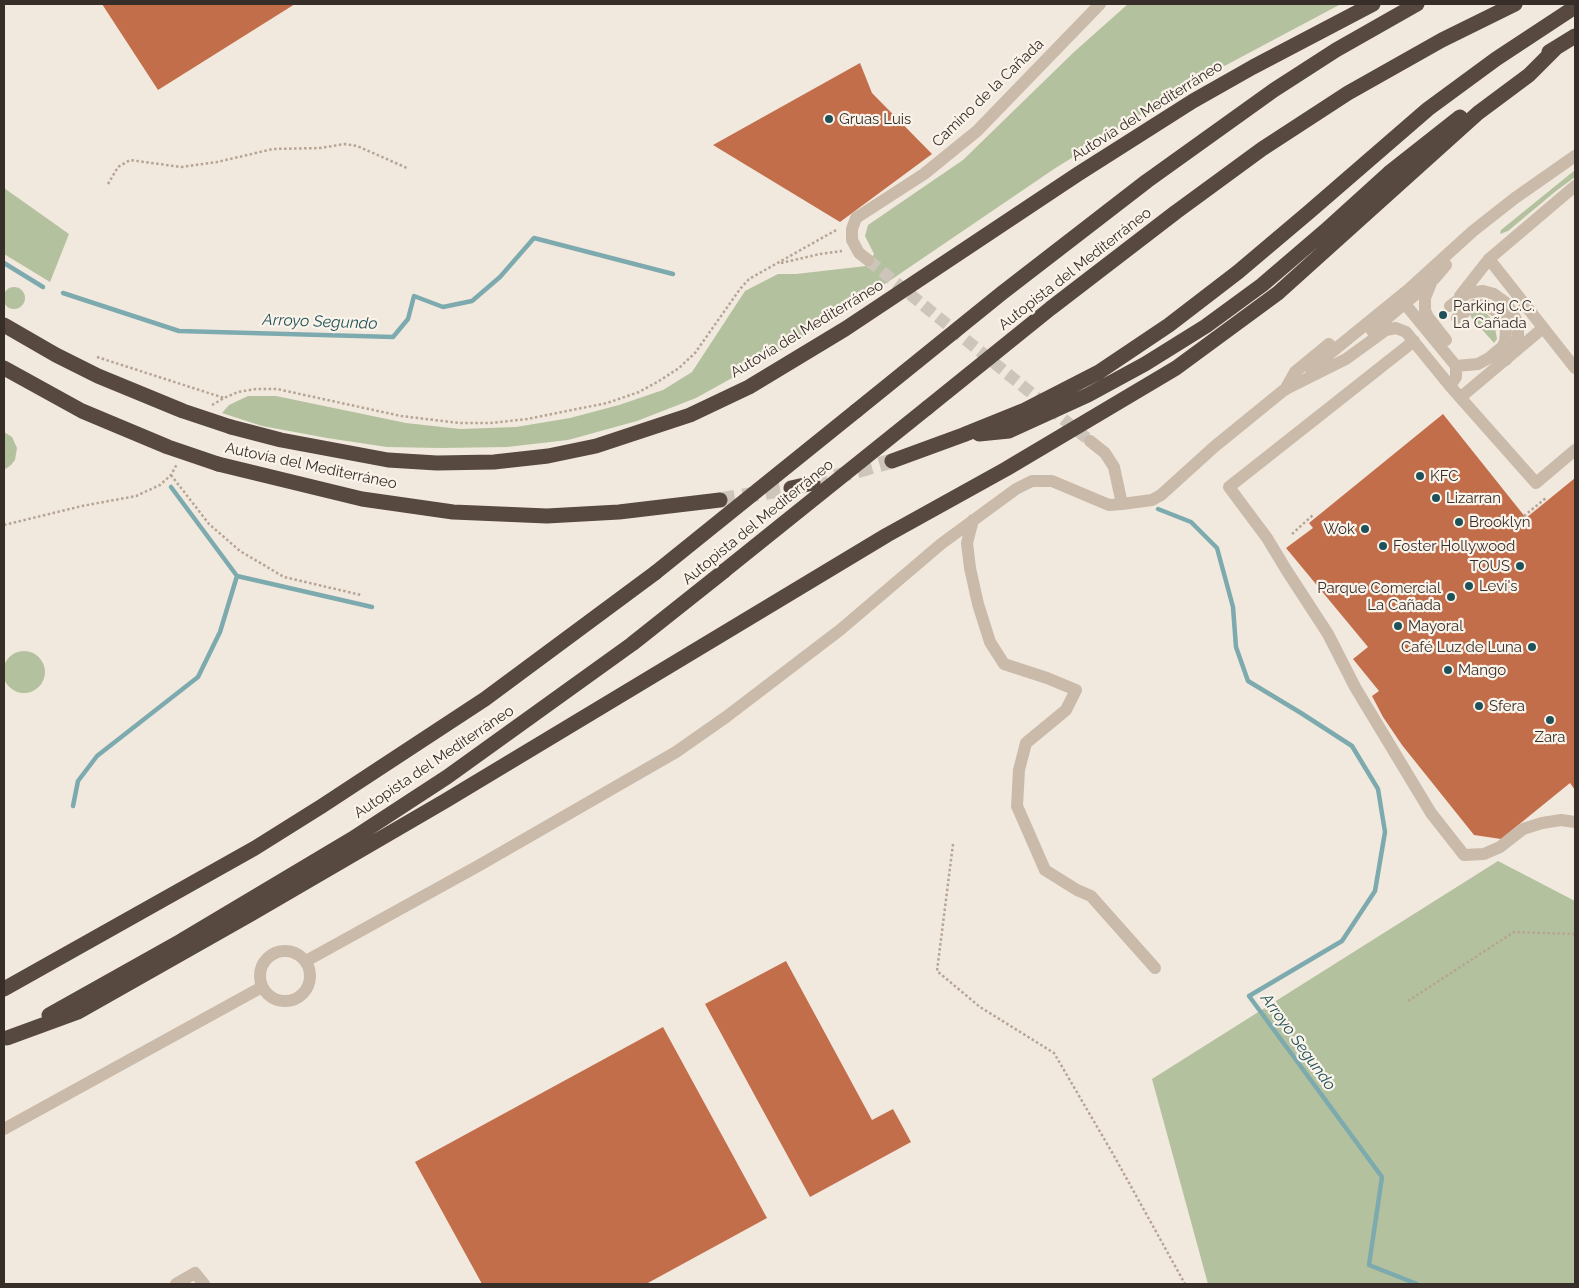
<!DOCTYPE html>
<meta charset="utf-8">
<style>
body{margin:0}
#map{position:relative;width:1579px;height:1288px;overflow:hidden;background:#f2e9de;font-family:Raleway,sans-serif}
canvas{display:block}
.frame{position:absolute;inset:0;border:5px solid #372e29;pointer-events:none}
</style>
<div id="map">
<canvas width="1579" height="1288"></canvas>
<div class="frame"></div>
</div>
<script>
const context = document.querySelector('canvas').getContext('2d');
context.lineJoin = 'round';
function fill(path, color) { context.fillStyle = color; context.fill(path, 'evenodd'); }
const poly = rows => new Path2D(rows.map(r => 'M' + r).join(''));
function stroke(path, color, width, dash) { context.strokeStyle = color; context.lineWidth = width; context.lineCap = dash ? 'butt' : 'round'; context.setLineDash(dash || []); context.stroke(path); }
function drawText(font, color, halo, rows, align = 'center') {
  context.font = font + ' Raleway,sans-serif'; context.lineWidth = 4.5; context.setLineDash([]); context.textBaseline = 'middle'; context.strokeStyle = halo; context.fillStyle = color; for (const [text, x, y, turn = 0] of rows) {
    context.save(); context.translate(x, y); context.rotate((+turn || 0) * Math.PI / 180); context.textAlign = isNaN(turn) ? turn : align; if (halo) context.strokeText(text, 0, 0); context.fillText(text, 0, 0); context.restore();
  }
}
const green = poly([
 [1128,4,1341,4,1183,88,1054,169,851,307,770,357,696,398,637,421,568,440,507,447,441,448,387,447,327,438,262,426,222,413,229,405,248,396,276,396,406,423,460,429,516,427,570,418,619,405,663,390,692,372,745,291,778,274,796,274,866,266,874,254,865,236,868,225,963,160,1074,52],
 [1575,170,1575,177,1556,191,1508,231,1500,234,1501,230],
 [4,188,69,234,50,282,4,254],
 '3 298a11 11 0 1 1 22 0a11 11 0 1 1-22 0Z',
 [1476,311,1487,314,1494,322,1497,339,1494,343,1471,317,1471,314],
 [4,432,12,437,17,448,15,460,11,465,4,470],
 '3 672a21 21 0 1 1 42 0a21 21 0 1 1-42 0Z',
 [1498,861,1575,901,1575,1284,1208,1284,1152,1079]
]);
const stream = poly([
 [4,263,43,287],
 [63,293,179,331,393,337,408,319,414,296,443,307,472,301,500,277,534,238,673,274],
 [1158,509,1191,522,1217,548,1233,607,1236,647,1248,681,1301,713,1352,746,1378,789,1385,832,1375,891,1342,941,1249,996,1382,1177,1369,1265,1417,1284],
 [237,576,372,607],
 [73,806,78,781,97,756,198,677,220,632,237,576,171,487]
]);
const building = poly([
 [102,4,295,4,158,90],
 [860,63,872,93,932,154,840,222,713,145],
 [1443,414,1526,518,1575,478,1575,790,1570,783,1501,839,1474,835,1402,745,1383,717,1372,696,1379,691,1353,659,1368,647,1286,548,1313,528,1309,523],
 [786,961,872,1120,893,1109,911,1142,810,1197,705,1004],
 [663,1027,767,1218,646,1284,482,1284,415,1162]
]);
const minorTunnel = poly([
 [868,260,1090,441]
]);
const highwayTunnel = poly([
 [813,483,892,461],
 [720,500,791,488]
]);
const path = poly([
 [108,184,118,167,130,160,181,167,217,162,273,149,320,148,345,144,357,146,407,168],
 [781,263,820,254,842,251],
 [97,357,224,398],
 [212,405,224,398,238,392,256,389,277,389,401,416,459,423,491,423,527,419,607,403,639,392,659,381,679,368,695,353,740,289,749,279,838,229],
 [171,475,209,524,240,551,284,577,361,595],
 [1524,516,1546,498],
 [4,525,82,506,136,496,160,485,171,475,177,464],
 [1292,534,1313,515],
 [953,844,937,971,980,1007,1054,1053,1113,1154,1185,1284],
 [1408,1001,1514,932,1575,934]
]);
const minor = poly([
 [1575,186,1489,259,1575,368],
 [868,260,859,253,852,240,852,229,856,218,924,174,977,131,1100,4],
 [1431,283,1425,298,1425,310,1428,317,1446,340],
 [1460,296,1489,259],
 [1398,303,1402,302,1405,304,1456,366,1456,377,1450,386],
 [1450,306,1468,293,1483,291,1494,294,1505,302,1513,313,1518,324,1518,337,1514,349,1506,360],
 [1372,331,1434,279,1446,265],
 [1414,341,1229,487,1267,538,1287,571,1328,634,1355,687,1431,813,1464,855,1484,854,1500,847,1523,829,1542,823,1561,820,1575,822],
 [1456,366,1478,364,1489,358,1502,347,1505,342,1506,332,1503,319,1497,312,1485,305,1474,305,1457,318],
 [1311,374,1328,355,1408,290,1473,231,1515,198,1575,156],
 [1285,390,1295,372,1329,344],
 [1461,397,1543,328],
 [1090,441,1105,453,1114,467,1122,504,1152,500,1161,495,1214,447,1284,390,1346,359,1386,330,1396,328,1406,332,1450,386,1536,483,1575,450],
 [973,520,967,543,970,568,978,604,990,642,1004,664,1047,678,1076,690,1066,710,1026,743,1019,770,1017,806,1045,870,1077,890,1091,896,1155,968],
 '260 976a25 25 0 1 1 50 0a25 25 0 1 1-50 0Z',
 [306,961,478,866,676,752,726,717,840,630,941,544,1016,489,1032,481,1052,481,1109,505,1122,504],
 [4,1129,262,987],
 [176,1284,195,1273,204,1284]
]);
const highway = poly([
 [1549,52,1575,36],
 [927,408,1051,308,1176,212,1262,149,1348,93,1442,40,1515,4],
 [856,411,1002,293,1147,181,1274,90,1336,50,1417,4],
 [231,427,281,440,388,460,437,463,494,462,548,456,596,446,690,415,749,387,845,329,1078,174,1193,101,1253,67,1373,4],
 [979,434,1009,431,1088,395,1145,364,1206,326,1262,285,1325,231,1389,173,1460,117],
 [892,461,963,435,1025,410,1099,372,1169,325,1238,272,1309,212,1428,109,1496,59,1575,7],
 [218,464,362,499,453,512,547,516,619,512,720,500],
 [791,488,813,483],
 [4,989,255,848,322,806,485,699,655,573],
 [49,1015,181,941,352,839,447,777,632,644,724,571],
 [7,1038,78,1012,251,914,445,801,887,535,1006,469,1176,368,1278,293,1478,113,1529,75,1557,47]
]);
const highwayBridge = poly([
 [4,325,56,355,98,376,183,411,231,427],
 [4,368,82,411,168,447,218,464],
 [724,571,927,408],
 [655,573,856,411]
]);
const markers = [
 [829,119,5,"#1f5258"],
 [1443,315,5,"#1f5258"],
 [1420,476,5,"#1f5258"],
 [1436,498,5,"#1f5258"],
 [1459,522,5,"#1f5258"],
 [1365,529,5,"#1f5258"],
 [1383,546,5,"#1f5258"],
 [1520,566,5,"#1f5258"],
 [1469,586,5,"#1f5258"],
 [1451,597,5,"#1f5258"],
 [1398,626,5,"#1f5258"],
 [1532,647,5,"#1f5258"],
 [1448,670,5,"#1f5258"],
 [1479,706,5,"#1f5258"],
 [1550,720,5,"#1f5258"]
];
const streetNames = [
 ["Camino de la Cañada",988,93,-44],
 ["Autovía del Mediterráneo",1147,111,-32],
 ["Autopista del Mediterráneo",1075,269,-38],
 ["Autovía del Mediterráneo",807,329,-31],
 ["Autovía del Mediterráneo",311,466,12],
 ["Autopista del Mediterráneo",758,522,-39],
 ["Autopista del Mediterráneo",434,762,-34]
];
const poiNames = [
 ["Gruas Luis",839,119],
 ["Parking C.C.",1453,306],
 ["La Cañada",1453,323],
 ["KFC",1430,476],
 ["Lizarran",1446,498],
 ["Brooklyn",1469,522],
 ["Wok",1355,529,"right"],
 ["Foster Hollywood",1393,546],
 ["TOUS",1510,566,"right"],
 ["Levi's",1479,586],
 ["Parque Comercial",1441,588,"right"],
 ["La Cañada",1441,605,"right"],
 ["Mayoral",1408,626],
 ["Café Luz de Luna",1522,647,"right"],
 ["Mango",1458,670],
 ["Sfera",1489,706],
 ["Zara",1550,737,"center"]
];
const waterNames = [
 ["Arroyo Segundo",320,322,2],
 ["Arroyo Segundo",1298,1042,54]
];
fill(green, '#b3c19e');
stroke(stream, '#7daaae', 4.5);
fill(building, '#c36e4b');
stroke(minorTunnel, '#cdc4ba', 12, [12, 6]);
stroke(highwayTunnel, '#cdc4ba', 15, [15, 8]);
stroke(path, '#b6a494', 2.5, [2.5, 2.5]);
stroke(minor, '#cabaaa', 12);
stroke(highway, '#584940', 15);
stroke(highwayBridge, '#584940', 15);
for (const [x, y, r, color] of markers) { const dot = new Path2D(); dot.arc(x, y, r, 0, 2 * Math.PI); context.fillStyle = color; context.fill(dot); stroke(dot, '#faf3ea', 2); }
drawText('15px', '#372e29', '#faf3ea', streetNames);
drawText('15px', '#372e29', '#faf3ea', poiNames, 'left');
drawText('italic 16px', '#1f5258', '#faf3ea', waterNames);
</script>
